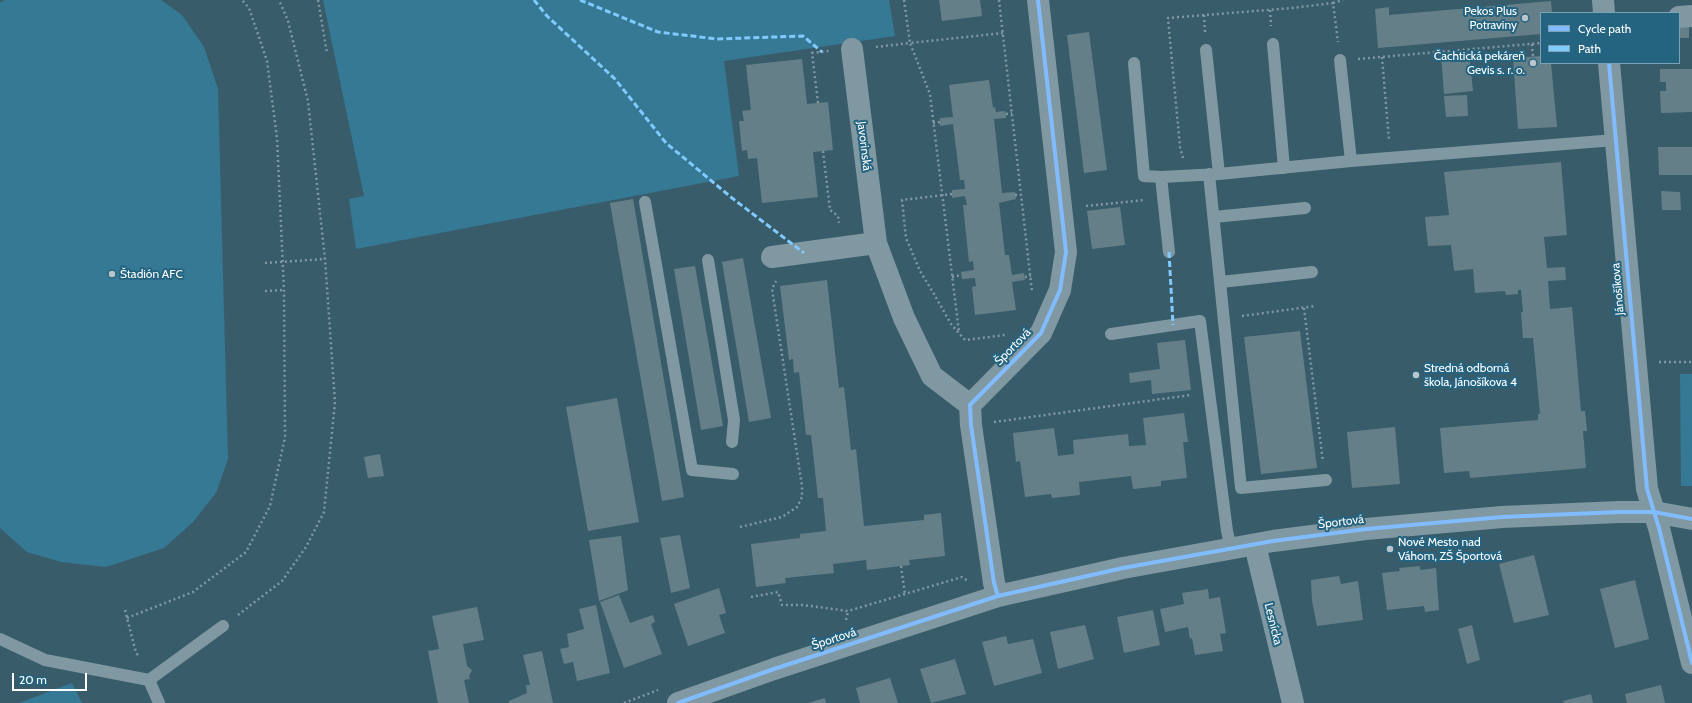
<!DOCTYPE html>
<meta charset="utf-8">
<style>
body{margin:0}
#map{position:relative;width:1692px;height:703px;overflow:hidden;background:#395c6b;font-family:Cabin,sans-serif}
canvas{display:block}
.legend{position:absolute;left:1540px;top:12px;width:140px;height:52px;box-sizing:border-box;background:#246480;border:1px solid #7ca2b3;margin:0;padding:5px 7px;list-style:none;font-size:12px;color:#fff}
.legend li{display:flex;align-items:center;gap:8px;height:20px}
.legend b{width:20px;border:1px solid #7ca2b3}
.scale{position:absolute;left:12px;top:673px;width:75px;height:18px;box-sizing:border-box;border:2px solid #fff;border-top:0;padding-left:5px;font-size:12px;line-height:14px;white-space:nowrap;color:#fff;-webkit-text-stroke:3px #246480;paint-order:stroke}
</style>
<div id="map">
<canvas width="1692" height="703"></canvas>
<ul class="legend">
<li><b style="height:5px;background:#80bcff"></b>Cycle path</li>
<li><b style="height:5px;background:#80caff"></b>Path</li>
</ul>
<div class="scale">20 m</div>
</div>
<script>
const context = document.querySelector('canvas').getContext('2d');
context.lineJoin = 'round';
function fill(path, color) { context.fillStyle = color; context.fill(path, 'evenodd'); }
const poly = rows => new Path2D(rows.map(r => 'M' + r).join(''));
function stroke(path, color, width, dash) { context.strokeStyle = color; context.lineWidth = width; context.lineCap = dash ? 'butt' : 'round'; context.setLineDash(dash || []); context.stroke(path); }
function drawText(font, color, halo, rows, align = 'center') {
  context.font = font + ' Cabin,sans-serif'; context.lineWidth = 4; context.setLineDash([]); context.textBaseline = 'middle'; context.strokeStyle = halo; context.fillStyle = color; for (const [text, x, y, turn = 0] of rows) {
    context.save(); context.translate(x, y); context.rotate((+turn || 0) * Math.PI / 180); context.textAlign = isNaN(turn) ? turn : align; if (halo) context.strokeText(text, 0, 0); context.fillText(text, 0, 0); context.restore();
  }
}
const green = poly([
 [4,0,161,0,182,15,204,47,218,89,228,459,216,493,193,522,164,548,106,567,61,562,27,552,0,528,0,3],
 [323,0,889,0,895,36,724,61,739,176,356,249,349,199,364,196],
 [1680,374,1692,374,1692,486,1681,486],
 [72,683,82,703,19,703]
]);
const building = poly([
 [939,0,980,0,982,16,942,21],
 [1551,1,1552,13,1541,13,1541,34,1378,48,1375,9,1389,7,1389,15],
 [1679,24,1689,24,1689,38,1679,38],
 [1089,32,1107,170,1084,173,1067,35],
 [1469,52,1473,91,1444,94,1441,55],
 [1541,56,1541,63,1551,63,1557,127,1518,129,1513,58],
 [802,59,807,104,828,102,833,150,813,152,818,197,762,203,757,158,748,159,747,150,742,151,739,121,744,121,742,111,751,110,746,65],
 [1660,69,1692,69,1692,112,1661,113,1660,91,1666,91,1666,82,1660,82],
 [989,80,993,108,995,107,996,112,1005,111,1006,114,1006,118,994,119,1002,193,1015,192,1016,199,999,203,1005,255,1009,255,1012,275,1024,273,1025,280,1012,282,1016,310,975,315,972,287,976,286,975,278,962,279,961,272,974,270,973,261,969,262,963,205,967,205,965,196,952,198,952,190,965,189,964,180,960,180,953,124,940,126,940,118,953,117,949,85],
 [1467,95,1468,116,1446,117,1444,96],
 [1658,147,1692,147,1692,175,1659,175],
 [1561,162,1567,235,1544,237,1547,268,1565,267,1566,280,1548,281,1550,309,1572,307,1581,411,1585,411,1587,431,1583,431,1586,468,1470,478,1469,471,1444,473,1440,428,1538,420,1538,414,1540,414,1533,338,1523,338,1521,312,1523,312,1521,290,1518,290,1518,294,1506,295,1505,291,1475,293,1473,269,1454,271,1451,245,1428,246,1425,217,1449,215,1444,172],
 [1661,191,1680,192,1681,210,1662,210],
 [633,199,684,497,662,501,610,203],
 [1120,207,1125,245,1092,249,1087,211],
 [743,258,771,418,749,422,722,262],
 [695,266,723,426,701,430,674,269],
 [827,280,839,388,844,387,851,450,856,449,864,526,924,520,924,515,941,513,945,556,909,560,910,565,867,570,866,560,833,564,834,573,785,578,786,583,756,587,751,544,800,538,800,534,826,531,823,498,818,498,811,435,806,435,799,372,794,373,793,359,789,360,780,286],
 [1300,331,1317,468,1261,474,1244,337],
 [1185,340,1191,390,1152,394,1151,380,1130,383,1129,373,1160,369,1157,343],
 [617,398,639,522,588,531,566,407],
 [1184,413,1188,442,1183,442,1187,478,1161,481,1161,486,1133,489,1131,476,1079,482,1080,495,1052,498,1051,494,1025,497,1020,461,1016,462,1013,433,1054,428,1058,456,1074,454,1073,440,1128,434,1129,446,1146,445,1143,418],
 [1395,427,1400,484,1352,488,1347,432],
 [380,454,384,476,368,478,364,457],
 [680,535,690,588,671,593,660,538],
 [621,536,628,590,599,601,589,540],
 [1534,555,1549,615,1514,623,1499,564],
 [1420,566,1420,570,1436,568,1439,610,1425,612,1424,606,1387,610,1382,573,1400,571,1399,568],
 [1339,576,1341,584,1358,581,1363,620,1317,626,1312,601,1311,580],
 [1635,580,1649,639,1615,648,1600,589],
 [719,588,726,613,719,615,725,633,688,646,674,604],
 [1208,589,1209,599,1220,597,1226,633,1220,634,1223,651,1195,655,1192,638,1190,639,1188,627,1165,632,1160,609,1184,604,1182,593],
 [619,595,630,623,653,615,655,622,651,624,662,654,624,668,600,602],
 [596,605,610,673,577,681,573,662,564,664,560,649,569,647,567,634,584,629,579,609],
 [477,607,484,640,463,644,467,666,472,670,469,676,470,679,464,680,469,703,438,703,428,651,439,649,432,616],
 [1153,610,1160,645,1124,653,1117,617],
 [1085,625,1094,659,1058,669,1050,632],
 [1472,625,1480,660,1467,664,1458,629],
 [1006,636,1008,644,1033,639,1042,673,994,686,982,642],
 [542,651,553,703,509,703,509,701,527,693,526,685,530,685,523,655],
 [955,659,966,694,931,703,920,669],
 [890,678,898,703,860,703,856,688],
 [1661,685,1665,703,1627,703,1625,694],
 [1591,694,1593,703,1564,703,1563,701],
 [825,698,826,703,808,703]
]);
const path = poly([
 [318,0,327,53],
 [904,0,910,43,1003,33],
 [999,0,1032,292],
 [1333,3,1343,0],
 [1270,10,1271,26],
 [1204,15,1205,32],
 [1532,44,1533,57],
 [876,47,910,43,930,94,959,332],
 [1382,57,1389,140],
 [1358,59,1541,43],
 [818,103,812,53,829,51],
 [1006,114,1012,113],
 [933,123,940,122],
 [823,151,830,210,838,216,839,223],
 [1183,158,1180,147,1168,18,1292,8,1333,3,1338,42],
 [952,194,902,200,906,238,920,271,934,294,951,324,965,340,1005,335],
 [1015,195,1021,195],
 [1086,206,1144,200],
 [265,263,325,259],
 [952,277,961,275],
 [1025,277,1031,276],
 [265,291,284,290],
 [1304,308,1323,462],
 [1242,316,1315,306],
 [1659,362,1692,362],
 [994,422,1191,395],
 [740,527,782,517,797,507,802,497,802,486,772,289,776,281],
 [901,566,905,594],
 [751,597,778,592,782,605,803,605,848,611,962,577,968,581],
 [125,610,135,649,139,658],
 [238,615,282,581,306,547,324,512,335,402,325,259,308,101,288,21,279,0],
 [127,618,193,592,246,552,270,506,285,437,284,290,277,138,267,61,249,8,242,0],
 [846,620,848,611],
 [624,703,658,690]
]);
const lane = poly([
 [1273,44,1284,168],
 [1206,50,1219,174],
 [1340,60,1351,161],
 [1134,63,1144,176,1161,177,1219,174,1351,161,1615,140],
 [1209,174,1241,488,1326,480],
 [1161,177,1169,252],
 [645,202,692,470,733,474],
 [1214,217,1305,208],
 [708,260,734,420,732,442],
 [1221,282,1312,272],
 [1111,334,1200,321,1227,531,1231,549],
 [0,639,45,660,149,680],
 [159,703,149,680,223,626]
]);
const street = poly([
 [1603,0,1604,13],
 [1679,17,1692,16],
 [852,49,876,243,904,318,932,376,970,405],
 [1609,63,1647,489,1659,528,1692,663],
 [772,257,876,243],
 [1255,545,1293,703],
 [998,596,994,583,971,425,970,405,1041,333,1060,290,1066,252,1038,0],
 [678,703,774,669,998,596,1123,568,1273,541,1366,529,1502,517,1619,512,1654,512,1692,519]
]);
const quiet = poly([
 [534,0,547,16,615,79,666,143,732,198,804,253],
 [580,0,658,32,717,39,803,36,822,52],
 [1169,252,1173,325]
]);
const cycleway = poly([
 [1609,63,1647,489,1659,528,1692,663],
 [998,596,994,583,971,425,970,405,1041,333,1060,290,1066,252,1038,0],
 [678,703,774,669,998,596,1123,568,1273,541,1366,529,1502,517,1619,512,1654,512,1692,519]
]);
const markers = [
 [1525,18,4,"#bac6cb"],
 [1533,63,4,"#bac6cb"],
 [112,274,4,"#bac6cb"],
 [1416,375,4,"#bac6cb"],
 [1390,549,4,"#bac6cb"]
];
const poiNames = [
 ["Pekos Plus",1517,11,"right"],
 ["Potraviny",1517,25,"right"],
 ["Čachtická pekáreň",1525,56,"right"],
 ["Gevis s. r. o.",1525,70,"right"],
 ["Štadión AFC",120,274],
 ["Stredná odborná",1424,368],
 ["škola, Jánošíkova 4",1424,382],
 ["Nové Mesto nad",1398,542],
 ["Váhom, ZŠ Športová",1398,556]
];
const streetNames = [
 ["Javorinská",864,146,83],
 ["Jánošíkova",1618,289,-95],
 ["Športová",1013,347,-46],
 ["Športová",1341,522,-7],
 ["Lesnícka",1273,624,76],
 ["Športová",834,639,-18]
];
fill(green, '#357995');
fill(building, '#657f89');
stroke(path, '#7f98a1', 2.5, [2, 3]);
stroke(lane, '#7f98a1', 12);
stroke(street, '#7f98a1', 22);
stroke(quiet, '#80caff', 3, [6, 3]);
stroke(cycleway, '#80bcff', 4);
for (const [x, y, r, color] of markers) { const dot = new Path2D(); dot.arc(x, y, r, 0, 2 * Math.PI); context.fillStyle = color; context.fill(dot); stroke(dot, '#246480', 1.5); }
drawText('12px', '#fff', '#246480', poiNames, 'left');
drawText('12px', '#fff', '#246480', streetNames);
</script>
